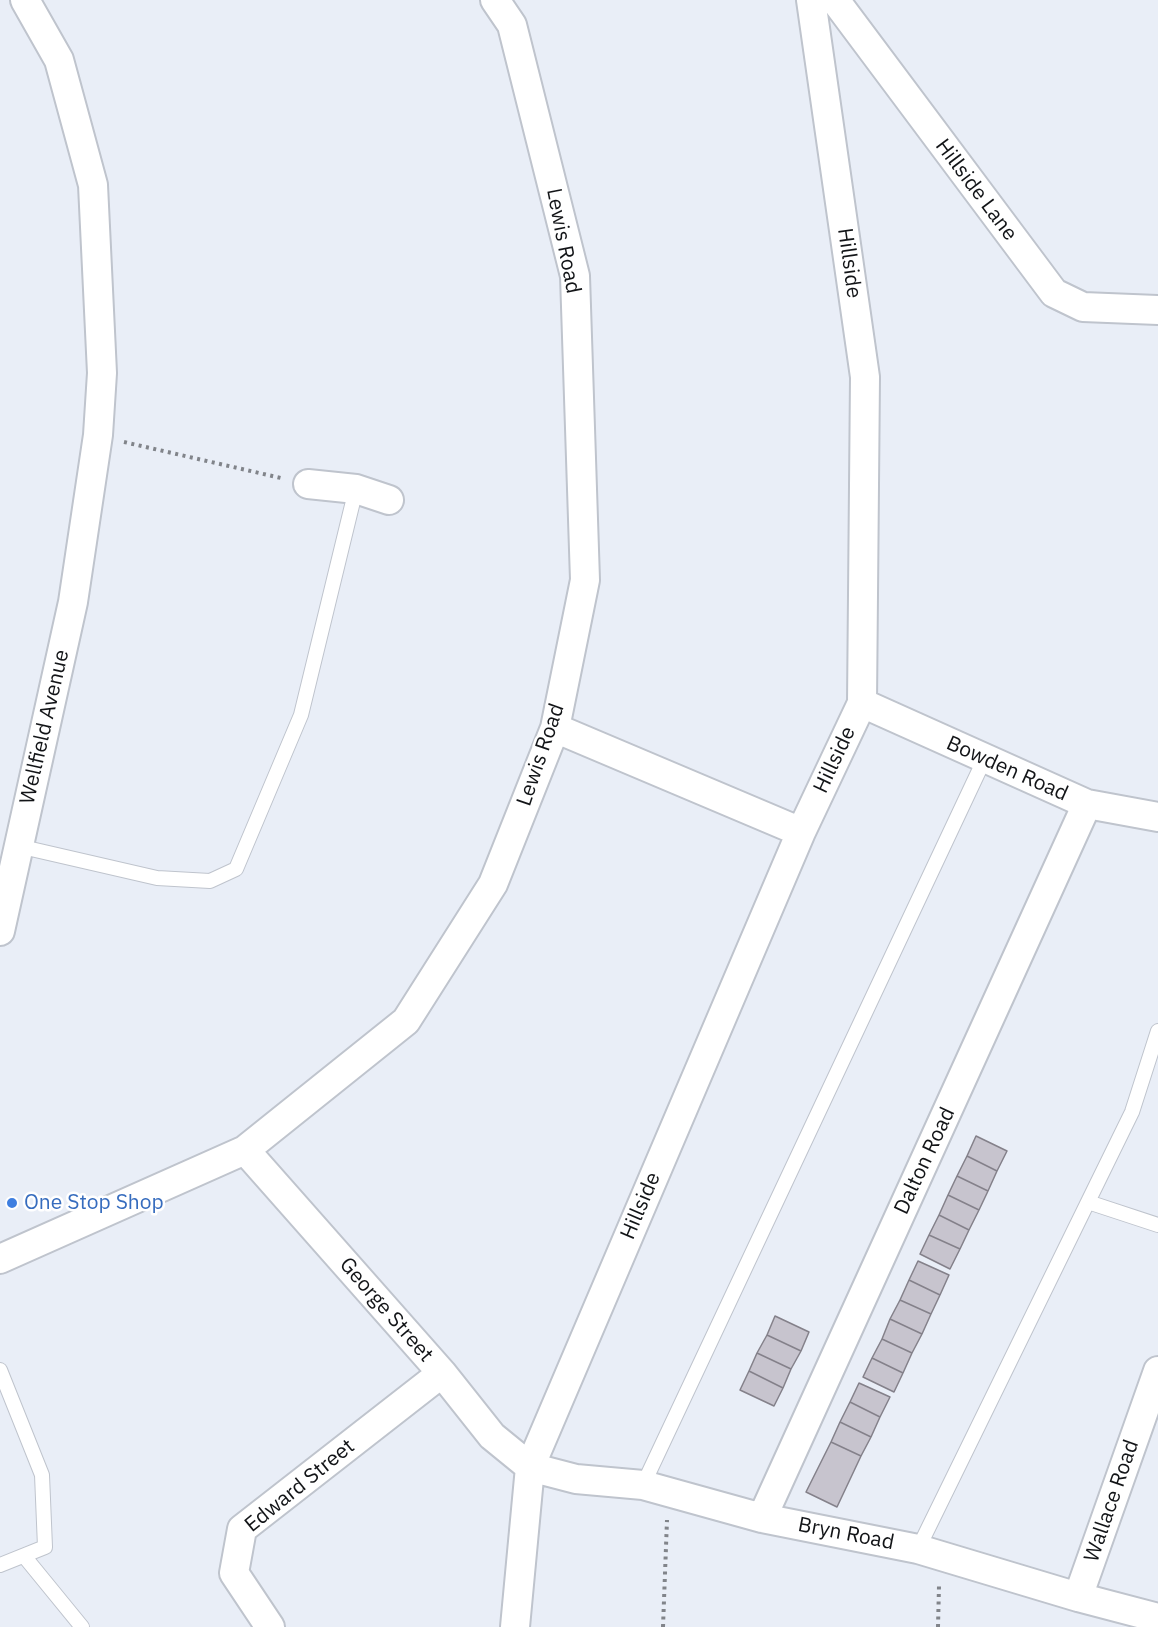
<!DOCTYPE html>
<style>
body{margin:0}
canvas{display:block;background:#e9eef7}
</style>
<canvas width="1158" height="1627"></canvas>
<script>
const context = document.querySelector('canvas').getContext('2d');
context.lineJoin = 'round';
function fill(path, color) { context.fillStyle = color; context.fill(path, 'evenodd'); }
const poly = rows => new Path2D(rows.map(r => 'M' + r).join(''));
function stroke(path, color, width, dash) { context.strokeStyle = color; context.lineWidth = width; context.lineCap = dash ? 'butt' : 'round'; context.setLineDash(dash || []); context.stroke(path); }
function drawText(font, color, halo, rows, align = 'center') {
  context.font = font + ' "IBM Plex Sans",sans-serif'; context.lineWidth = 5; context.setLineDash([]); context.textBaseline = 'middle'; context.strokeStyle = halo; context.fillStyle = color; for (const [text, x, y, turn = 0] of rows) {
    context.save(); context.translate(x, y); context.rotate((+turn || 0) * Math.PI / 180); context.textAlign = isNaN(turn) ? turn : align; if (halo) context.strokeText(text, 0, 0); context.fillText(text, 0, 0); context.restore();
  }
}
const building = poly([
 [976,1136,1007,1151,997,1171,967,1156,976,1136],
 [967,1156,997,1171,988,1191,957,1176,967,1156],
 [957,1176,988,1191,979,1210,948,1195,957,1176],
 [948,1195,979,1210,969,1230,939,1215,948,1195],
 [939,1215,969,1230,960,1249,929,1235,939,1215],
 [929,1235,960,1249,950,1269,920,1254,929,1235],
 [918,1261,949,1275,940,1295,909,1280,918,1261],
 [909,1280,940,1295,931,1314,900,1300,909,1280],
 [900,1300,931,1314,922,1334,890,1319,900,1300],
 [775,1316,809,1332,801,1351,767,1335,775,1316],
 [890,1319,922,1334,912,1353,882,1339,890,1319],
 [767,1335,801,1351,791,1369,757,1353,767,1335],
 [882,1339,912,1353,903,1373,872,1358,882,1339],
 [757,1353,791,1369,783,1388,749,1371,757,1353],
 [872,1358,903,1373,894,1392,863,1377,872,1358],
 [749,1371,783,1388,774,1406,740,1390,749,1371],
 [859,1383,890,1397,880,1417,850,1402,859,1383],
 [850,1402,880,1417,871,1437,840,1422,850,1402],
 [840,1422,871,1437,861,1456,831,1442,840,1422],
 [831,1442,861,1456,837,1507,806,1492,831,1442]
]);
const path = poly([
 [124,442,281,478],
 [663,1627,667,1520],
 [938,1627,939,1586]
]);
const service = poly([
 [18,846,157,878,210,881,236,869,301,715,356,489],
 [1088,1202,1158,1225],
 [0,1370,42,1475,45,1547,0,1565],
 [643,1485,985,758],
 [918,1549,1132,1112,1158,1031],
 [24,1556,82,1627]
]);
const minor = poly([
 [835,0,1054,293,1083,307,1158,310],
 [308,484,356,489,389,500],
 [862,703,1087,804,1158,817],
 [555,728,801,832],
 [0,931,73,602,98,435,102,373,93,185,59,60,25,0],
 [245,1150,442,1373,492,1436,530,1467,576,1479,643,1485,762,1518,918,1549,1078,1597,1158,1618],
 [0,1259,245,1150,406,1021,493,884,555,728,585,580,575,276,512,25,495,0],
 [762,1518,1087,804],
 [1078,1597,1158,1371],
 [270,1627,234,1573,242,1529,442,1373],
 [515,1627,530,1467,801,832,862,703,865,377,811,0]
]);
const markers = [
 [12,1203,6,"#3f7fe0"]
];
const streetNames = [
 ["Hillside Lane",976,190,53],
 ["Lewis Road",563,241,79],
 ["Hillside",849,263,82],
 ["Wellfield Avenue",45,727,-77],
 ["Lewis Road",541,755,-71],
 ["Hillside",835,760,-65],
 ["Bowden Road",1007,769,24],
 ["Dalton Road",925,1161,-65],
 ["Hillside",641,1206,-67],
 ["George Street",386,1310,49],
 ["Edward Street",300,1486,-39],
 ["Wallace Road",1112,1501,-71],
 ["Bryn Road",846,1534,11]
];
const shopNames = [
 ["One Stop Shop",24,1203]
];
fill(building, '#c7c4ce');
stroke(building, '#84818a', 1.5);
stroke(service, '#bfc4cd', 16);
stroke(minor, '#bfc4cd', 32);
stroke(path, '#81848a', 4, [3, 4.5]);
stroke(service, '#fff', 14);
stroke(minor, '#fff', 28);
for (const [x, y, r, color] of markers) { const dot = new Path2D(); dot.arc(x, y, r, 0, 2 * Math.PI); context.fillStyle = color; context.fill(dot); stroke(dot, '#fff', 2); }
drawText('21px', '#121417', '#fff', streetNames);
drawText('21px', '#366cbe', '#fff', shopNames, 'left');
</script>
